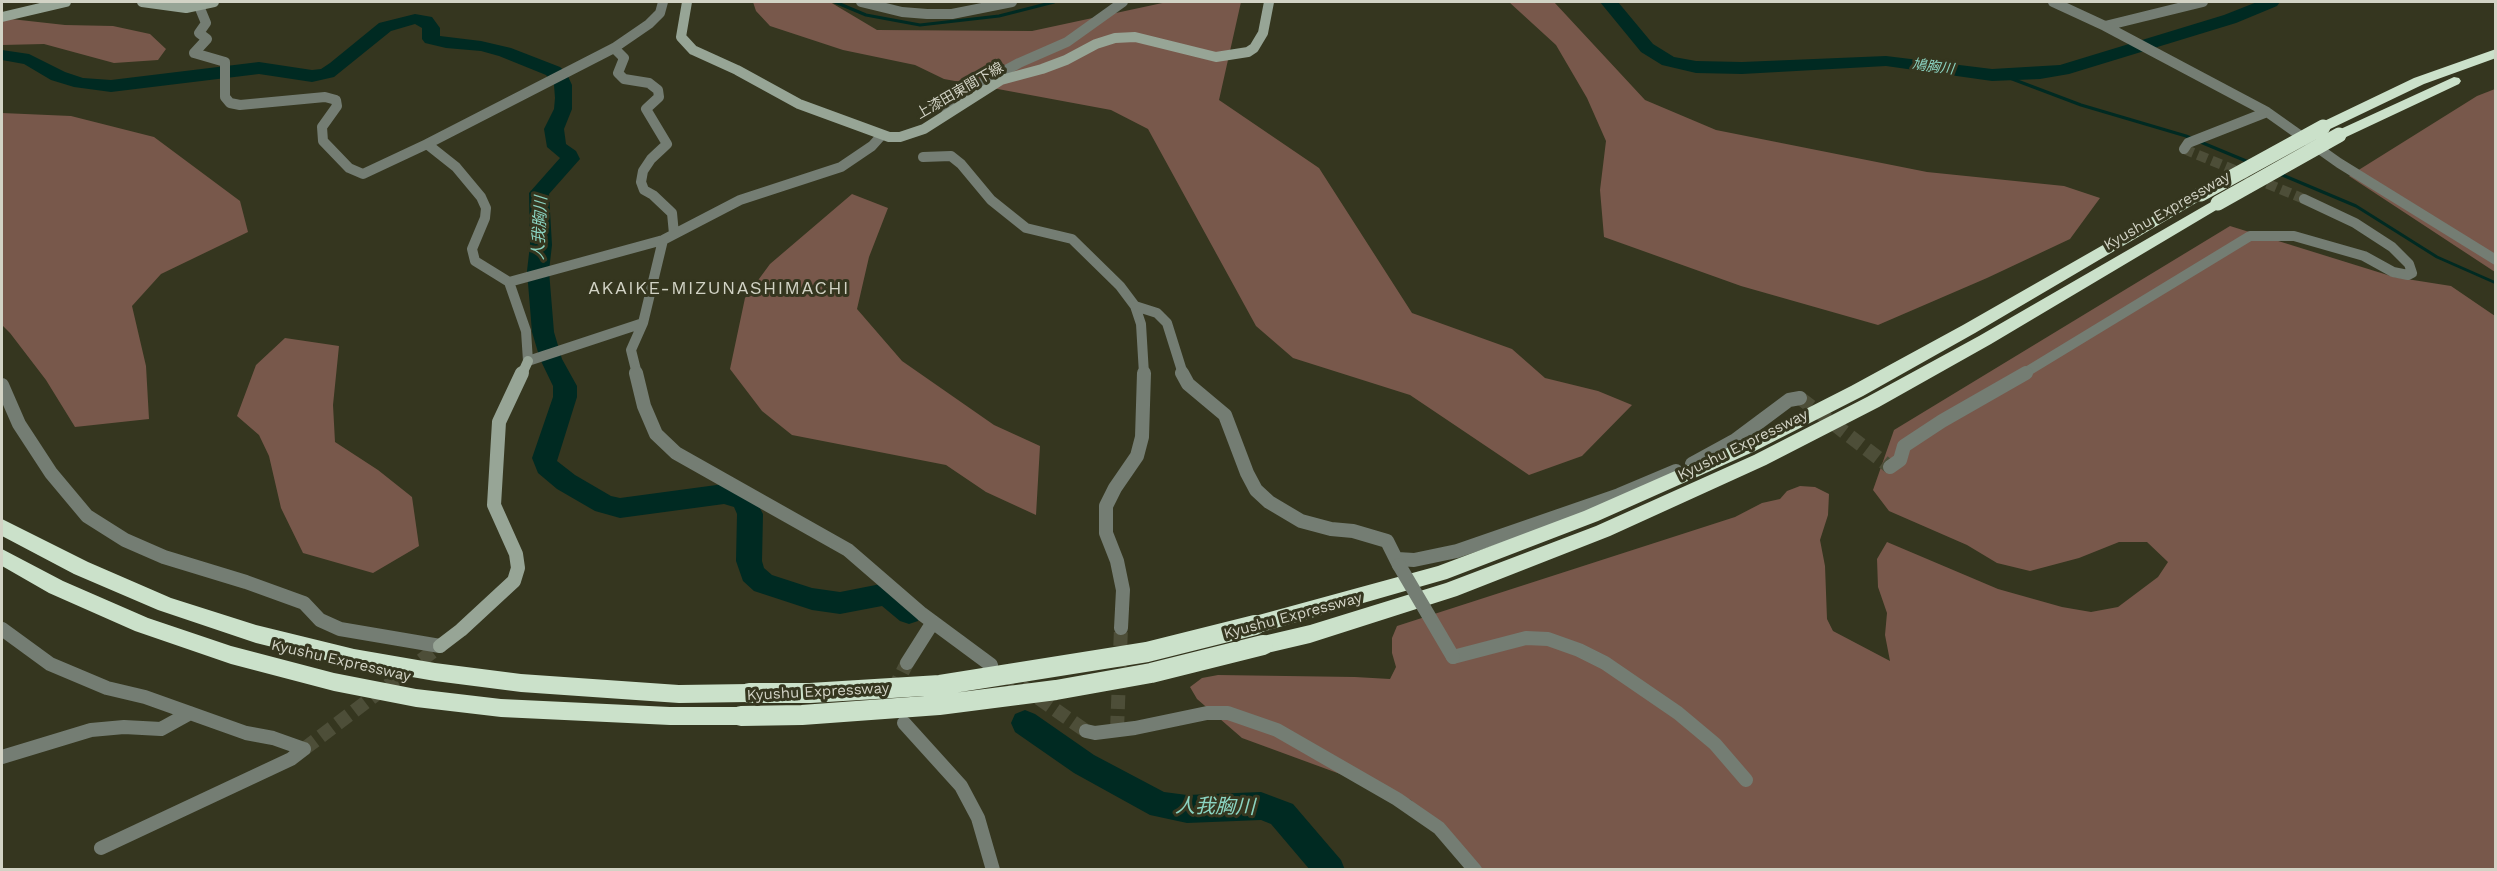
<!DOCTYPE html>
<meta charset="utf-8">
<style>
body{margin:0}
#map{position:relative;width:2497px;height:871px;overflow:hidden;background:#35361f;font-family:"Work Sans",sans-serif}
canvas{display:block}
.frame{position:absolute;inset:0;border:3px solid #d2d3c5;pointer-events:none}
</style>
<div id="map">
<canvas width="2497" height="871"></canvas>
<div class="frame"></div>
</div>
<script>
const context = document.querySelector('canvas').getContext('2d');
context.lineJoin = 'round';
function fill(path, color) { context.fillStyle = color; context.fill(path, 'evenodd'); }
const poly = rows => new Path2D(rows.map(r => 'M' + r).join(''));
function stroke(path, color, width, dash) { context.strokeStyle = color; context.lineWidth = width; context.lineCap = dash ? 'butt' : 'round'; context.setLineDash(dash || []); context.stroke(path); }
function drawText(font, color, halo, rows, align = 'center') {
  context.font = font + ' "Work Sans","Noto Sans JP",sans-serif'; context.lineWidth = 6; context.setLineDash([]); context.textBaseline = 'middle'; context.strokeStyle = halo; context.fillStyle = color; for (const [text, x, y, turn = 0] of rows) {
    context.save(); context.translate(x, y); context.rotate((+turn || 0) * Math.PI / 180); context.textAlign = isNaN(turn) ? turn : align; if (halo) context.strokeText(text, 0, 0); context.fillText(text, 0, 0); context.restore();
  }
}
const forest = poly([
 [753,2,830,2,877,30,1032,31,1167,2,1241,2,1219,100,1319,168,1412,313,1512,349,1545,378,1598,391,1632,405,1582,456,1529,475,1410,395,1293,358,1256,326,1148,129,1111,110,944,79,915,65,843,50,770,26,756,11],
 [1509,2,1554,2,1645,100,1716,130,1927,172,2064,186,2100,198,2070,239,1987,278,1878,325,1741,286,1604,237,1600,190,1606,141,1587,98,1556,45],
 [2,18,65,25,113,26,150,34,166,49,158,60,114,63,44,44,2,45],
 [2495,89,2495,272,2349,176,2477,96],
 [2,113,71,116,154,137,240,201,248,232,161,274,132,306,146,366,149,419,75,427,46,380,10,333,2,325],
 [852,194,888,208,869,257,857,309,902,361,994,425,1040,446,1036,515,986,492,946,465,792,435,762,411,730,369,745,298,770,264],
 [2230,226,2394,277,2451,286,2495,316,2495,869,1466,869,1411,800,1242,738,1197,699,1190,687,1202,678,1218,675,1355,677,1390,679,1396,667,1392,653,1392,638,1397,626,1735,517,1762,503,1780,499,1787,491,1800,486,1815,487,1829,494,1828,515,1820,540,1825,566,1827,619,1833,631,1890,661,1885,635,1887,613,1878,587,1877,559,1887,542,1998,589,2062,607,2091,612,2118,607,2158,577,2168,562,2147,542,2119,542,2079,558,2030,571,1997,563,1967,545,1889,511,1873,490,1894,430],
 [285,338,339,346,333,405,335,442,378,470,412,497,419,546,373,573,303,553,281,508,269,456,259,435,237,416,256,365]
]);
const stream = poly([
 [835,2,866,15,920,25,999,16,1054,2],
 [1999,74,2081,105,2186,136,2251,163],
 [2280,174,2356,206,2437,257,2496,283]
]);
const river = poly([
 [1600,2,1618,2,1653,44,1674,57,1696,61,1742,62,1886,56,1992,69,2060,65,2224,15,2257,2,2280,2,2277,6,2236,23,2069,74,2040,79,1992,81,1886,66,1742,74,1696,73,1662,65,1641,52,1600,2],
 [415,14,432,17,440,28,440,36,481,41,511,48,560,67,566,72,572,85,572,109,564,129,566,144,576,151,580,159,549,194,552,245,549,271,554,332,562,359,577,386,577,397,557,461,575,475,611,496,620,498,724,484,752,493,763,514,762,561,764,568,772,575,812,588,840,592,886,583,895,586,918,605,922,613,918,621,909,624,900,621,882,606,840,614,812,610,754,591,743,581,736,561,737,514,734,507,724,504,620,518,595,511,557,489,538,473,532,458,553,397,553,386,540,359,532,332,527,271,530,245,529,193,560,158,547,147,544,129,554,109,555,98,554,85,546,75,499,56,481,51,446,48,425,43,422,39,422,28,415,24,391,31,334,77,312,82,259,74,111,92,74,87,51,80,24,64,2,60,2,50,29,54,65,72,83,78,111,80,259,62,312,70,321,69,330,63,379,23,415,14],
 [1025,710,1035,714,1094,755,1164,792,1187,795,1261,792,1293,804,1341,860,1345,870,1310,870,1271,824,1261,820,1187,823,1150,815,1074,773,1015,732,1011,723,1015,714,1025,710]
]);
const streetTunnelFar1 = poly([
 [2184,149,2304,199]
]);
const streetTunnel = poly([
 [1800,398,1890,467],
 [1004,674,1086,731],
 [893,691,907,663],
 [1117,730,1121,628],
 [304,749,440,646]
]);
const streetFar1 = poly([
 [663,2,660,13,649,24,614,48,427,144,456,167,481,197,486,208,485,218,472,249,475,261,509,282,526,331,528,361,643,323,663,240],
 [861,2,902,12,927,14,952,14,1012,2],
 [2053,2,2105,26,2203,2],
 [199,6,206,23,199,33,207,39,194,53,225,62,225,97,230,103,240,105,325,97,336,100,337,106,322,127,323,141,349,168,363,174,427,144],
 [2105,26,2267,112,2339,163,2496,260],
 [614,48,624,58,618,73,624,79,649,83,658,90,659,97,646,109,667,144,651,159,643,171,641,182,644,190,653,195,672,213,674,234],
 [946,114,961,98,982,83,1019,63,1067,42,1123,2],
 [2184,149,2188,143,2267,112],
 [923,157,951,156,961,164,991,200,1026,228,1072,239,1120,286,1135,306,1141,324,1144,374],
 [509,282,663,240,740,200,841,167,872,146,881,136],
 [1135,306,1157,313,1167,323,1183,374],
 [637,374,631,350,643,323],
 [2023,374,2250,236,2294,236,2364,256,2393,272,2408,275,2412,273,2409,264,2392,247,2355,223,2304,199]
]);
const street = poly([
 [636,373,644,406,656,434,676,453,848,550,922,614,991,665],
 [1182,373,1188,384,1225,415,1247,473,1256,490,1269,502,1301,521,1331,529,1353,531,1387,541,1399,565],
 [2,385,19,424,51,473,87,516,125,540,164,557,246,582,304,603,320,620,340,629,440,646],
 [1692,464,1734,441,1789,400,1800,398],
 [1890,467,1900,460,1904,446,1942,421,2026,373],
 [1397,559,1414,560,1457,551,1619,495,1676,471],
 [1121,628,1123,590,1117,561,1106,533,1106,506,1115,488,1137,456,1142,437,1144,373],
 [2,629,50,664,107,688,145,697,246,733,273,738,304,749],
 [1453,657,1526,638,1548,639,1579,650,1605,663,1678,713,1715,744,1746,780],
 [907,663,933,622],
 [904,723,961,786,978,818,993,870],
 [1086,731,1095,733,1135,728,1207,713,1228,713,1277,730,1397,799,1439,828,1475,870],
 [2,757,91,730,124,727,161,729,190,713],
 [101,848,291,759,304,749]
]);
const secondaryFar1 = poly([
 [142,2,186,8,214,2],
 [687,2,681,37,693,50,737,70,799,104,889,137,900,137,924,129,1001,80,1042,69,1066,60,1096,44,1115,38,1135,37,1216,57,1248,52,1254,48,1263,33,1269,2],
 [2,17,66,2],
 [522,374,528,361]
]);
const secondary = poly([
 [440,646,461,630,514,581,518,568,516,554,494,505,499,422,522,373]
]);
const highway = poly([
 [2496,49,2496,58,2424,84,2328,130,2323,131,2316,127,2318,124,2414,78,2496,49],
 [2454,77,2459,78,2461,81,2459,84,2344,138,2339,139,2332,135,2334,132,2454,77],
 [2201,189,2206,191,2209,194,2206,197,1975,333,1863,396,1753,452,1598,521,1447,579,1255,634,1248,631,1245,625,1248,619,1255,616,1438,566,1584,511,1741,442,1851,386,1963,325,2201,189],
 [2218,198,2223,200,2226,203,2223,206,1991,344,1879,407,1766,465,1610,536,1457,596,1310,643,1263,654,1256,651,1253,645,1256,639,1263,636,1310,625,1446,583,1596,526,1754,455,1867,397,1979,336,2218,198],
 [2,519,88,562,171,598,256,625,354,649,435,663,521,674,679,685,749,684,756,686,759,693,756,700,749,702,679,703,521,692,435,681,354,667,256,643,158,610,74,574,2,536,2,519],
 [2,549,63,581,148,618,231,646,334,673,416,689,501,699,670,707,741,707,749,709,752,716,749,723,741,725,670,725,501,717,416,707,334,691,231,664,135,631,49,593,2,566,2,549]
]);
const streetBridge = poly([
 [1399,565,1453,657]
]);
const highwayBridgeFar1 = poly([
 [2201,194,2323,127],
 [2218,203,2339,135]
]);
const highwayBridge = poly([
 [749,693,810,693,940,685,1147,652,1255,625],
 [741,716,802,715,939,705,1056,690,1151,673,1263,645]
]);
const farWaternames = [
 ["鳩胸川",1933,67,7]
];
const farStreetnames = [
 ["上漆田東間下線",960,91,-30]
];
const streetNames = [
 ["Kyushu Expressway",2167,211,-30],
 ["Kyushu Expressway",1743,445,-26],
 ["Kyushu Expressway",1293,616,-15],
 ["Kyushu Expressway",341,661,13],
 ["Kyushu Expressway",818,692,-3]
];
const waterNames = [
 ["人我胸川",540,228,-87]
];
const quarterNames = [
 ["AKAIKE-MIZUNASHIMACHI",719,289]
];
const nearWaternames = [
 ["人我胸川",1215,807,1]
];
fill(forest, '#78584b');
stroke(stream, '#002a22', 3);
fill(river, '#002a22');
stroke(streetTunnelFar1, '#4d4e38', 10, [10, 5]);
stroke(streetTunnel, '#4d4e38', 14, [14, 7]);
stroke(streetFar1, '#747d73', 10);
stroke(street, '#747d73', 14);
stroke(secondaryFar1, '#97a596', 10);
stroke(secondary, '#97a596', 14);
fill(highway, '#cbe1ca');
stroke(streetBridge, '#747d73', 14);
stroke(highwayBridgeFar1, '#cbe1ca', 15);
stroke(highwayBridge, '#cbe1ca', 20);
drawText('italic 14px', '#8bd4c2', '#35361f', farWaternames);
drawText('14px', '#d2d3c5', '#35361f', farStreetnames);
drawText('15px', '#d2d3c5', '#35361f', streetNames);
drawText('italic 16px', '#8bd4c2', '#35361f', waterNames);
context.letterSpacing = '1.5px';
drawText('18px', '#d2d3c5', '#35361f', quarterNames);
context.letterSpacing = '0px';
drawText('italic 20px', '#8bd4c2', '#35361f', nearWaternames);
</script>
